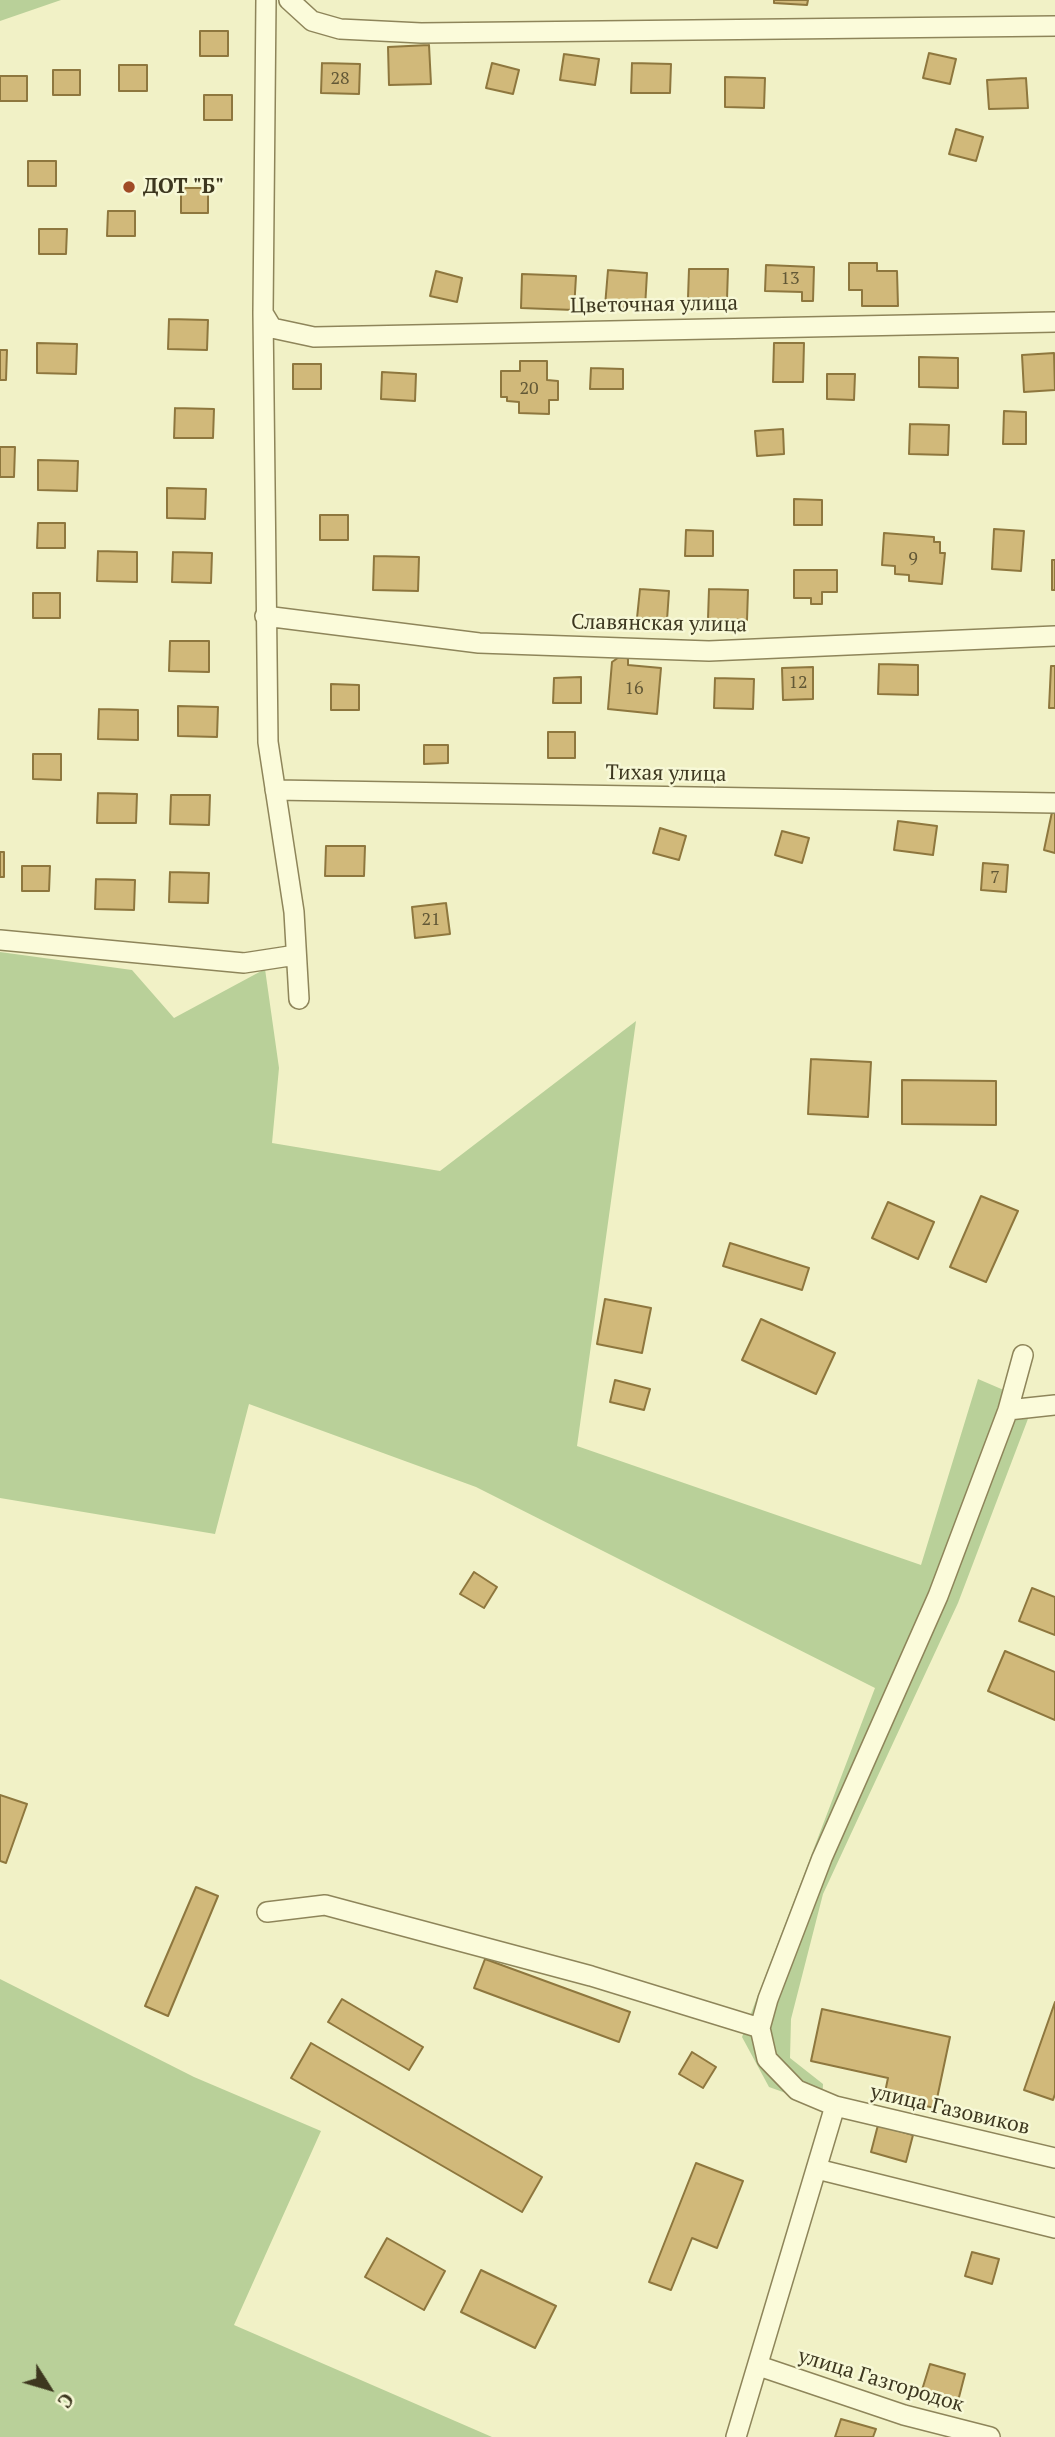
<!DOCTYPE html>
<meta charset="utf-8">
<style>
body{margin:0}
#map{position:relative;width:1055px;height:2437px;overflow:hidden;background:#f1f1c6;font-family:"PT Serif",serif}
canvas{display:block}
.north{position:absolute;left:14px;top:2353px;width:70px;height:70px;-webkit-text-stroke:5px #f7f8d6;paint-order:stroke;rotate:127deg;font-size:19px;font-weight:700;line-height:28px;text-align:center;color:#3d371f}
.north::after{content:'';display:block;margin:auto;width:24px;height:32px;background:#3d371f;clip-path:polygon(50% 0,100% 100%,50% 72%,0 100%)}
</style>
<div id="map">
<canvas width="1055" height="2437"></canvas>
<div class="north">С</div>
</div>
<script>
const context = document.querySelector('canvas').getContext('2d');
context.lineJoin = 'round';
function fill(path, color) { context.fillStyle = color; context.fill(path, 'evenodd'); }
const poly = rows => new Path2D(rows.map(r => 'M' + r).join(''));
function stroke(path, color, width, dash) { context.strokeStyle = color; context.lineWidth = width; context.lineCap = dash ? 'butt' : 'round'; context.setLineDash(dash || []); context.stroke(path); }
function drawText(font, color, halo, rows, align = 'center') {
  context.font = font + ' "PT Serif",serif'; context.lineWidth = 5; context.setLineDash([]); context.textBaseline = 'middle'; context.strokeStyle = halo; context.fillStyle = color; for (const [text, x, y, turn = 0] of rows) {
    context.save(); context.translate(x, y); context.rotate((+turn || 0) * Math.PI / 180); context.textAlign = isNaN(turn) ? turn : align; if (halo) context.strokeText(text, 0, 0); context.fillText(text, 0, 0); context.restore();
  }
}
const green = poly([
 [0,0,61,0,0,21],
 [0,952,132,970,174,1018,265,969,279,1068,272,1143,440,1171,636,1021,577,1446,921,1565,978,1379,1034,1403,958,1603,823,1894,791,2019,790,2058,823,2084,822,2106,769,2087,742,2037,875,1688,476,1487,249,1404,215,1534,0,1498],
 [0,1979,194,2077,321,2131,234,2325,492,2437,0,2437]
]);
const building = poly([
 [774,0,808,0,807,5,774,3,774,0],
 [200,31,228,31,228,56,200,56,200,31],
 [429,45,431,84,389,85,388,47,429,45],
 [929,53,956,59,950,84,923,78,929,53],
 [564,54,599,59,595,85,560,80,564,54],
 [322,63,360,64,359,94,321,93,322,63],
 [492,63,519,70,513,94,486,88,492,63],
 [632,63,671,64,670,93,631,93,632,63],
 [119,65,147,65,147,91,119,91,119,65],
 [53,70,80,70,80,95,53,95,53,70],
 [0,76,27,76,27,101,0,101,0,76],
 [725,77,765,78,764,108,725,107,725,77],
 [1026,78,1028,108,989,109,987,80,1026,78],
 [204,95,232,95,232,120,204,120,204,95],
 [956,129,983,137,976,161,949,154,956,129],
 [28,161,56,161,56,186,28,186,28,161],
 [181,188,208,188,208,213,181,213,181,188],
 [108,211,135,211,135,236,107,236,108,211],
 [39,229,67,229,66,254,39,254,39,229],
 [849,263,877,263,877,271,897,271,898,306,862,306,862,290,849,290,849,263],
 [766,265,814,267,813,301,802,301,802,292,765,291,766,265],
 [689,269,728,269,727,299,688,298,689,269],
 [608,270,647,273,645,308,605,306,608,270],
 [436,271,462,278,457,302,430,296,436,271],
 [522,274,576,276,574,310,521,308,522,274],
 [169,319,208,320,207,350,168,349,169,319],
 [37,343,77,344,76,374,37,373,37,343],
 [774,343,804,343,803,382,773,382,774,343],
 [0,350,7,350,6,380,0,380,0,350],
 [1054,353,1055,390,1024,392,1022,355,1054,353],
 [919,357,958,358,958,388,919,387,919,357],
 [520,361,547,361,547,380,558,381,558,400,549,400,549,414,519,413,519,402,507,401,507,397,501,397,501,371,520,371,520,361],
 [293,364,321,364,321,389,293,389,293,364],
 [591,368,623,369,623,389,590,389,591,368],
 [382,372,416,374,415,401,381,399,382,372],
 [827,374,855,374,854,400,827,399,827,374],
 [175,408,214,409,213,438,174,438,175,408],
 [1004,411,1026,412,1026,444,1003,444,1004,411],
 [910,424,949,425,948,455,909,454,910,424],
 [783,429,784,454,757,456,755,431,783,429],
 [0,447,15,447,14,477,0,477,0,447],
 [38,460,78,461,77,491,38,490,38,460],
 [167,488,206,489,205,519,167,518,167,488],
 [794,499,822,500,822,525,794,525,794,499],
 [320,515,348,515,348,540,320,540,320,515],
 [38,523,65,523,65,548,37,548,38,523],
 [994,529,1024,531,1021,571,992,569,994,529],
 [686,530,713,531,713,556,685,556,686,530],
 [884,533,934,537,934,542,940,542,940,553,945,553,942,584,909,581,909,575,895,574,895,566,882,565,884,533],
 [98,551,137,552,137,582,97,581,98,551],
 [173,552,212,553,211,583,172,582,173,552],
 [374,556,419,557,418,591,373,590,374,556],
 [1052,560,1055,560,1055,590,1052,590,1052,560],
 [794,570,837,570,837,592,822,592,822,604,811,604,811,598,794,598,794,570],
 [640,589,669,591,667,620,637,618,640,589],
 [709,589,748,590,747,620,708,619,709,589],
 [33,593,60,593,60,618,33,618,33,593],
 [170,641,209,641,209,672,169,671,170,641],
 [622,655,628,659,628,665,661,668,657,714,608,709,612,662,622,655],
 [879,664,918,665,918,695,878,694,879,664],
 [1051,666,1055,666,1055,708,1049,708,1051,666],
 [813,667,813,699,783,700,782,668,813,667],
 [581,677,581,703,553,703,554,678,581,677],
 [715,678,754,679,753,709,714,708,715,678],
 [331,684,359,685,359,710,331,710,331,684],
 [178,706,218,707,217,737,178,736,178,706],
 [99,709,138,710,138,740,98,739,99,709],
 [548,732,575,732,575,758,548,758,548,732],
 [424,745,448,745,448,763,424,764,424,745],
 [33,754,61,754,61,780,33,779,33,754],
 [98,793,137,794,136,823,97,823,98,793],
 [171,795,210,795,209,825,170,824,171,795],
 [1052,812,1055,813,1055,853,1044,850,1052,812],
 [898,821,937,826,933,855,894,850,898,821],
 [660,828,686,836,679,860,653,853,660,828],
 [782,831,809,838,802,863,775,855,782,831],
 [326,846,365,846,364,876,325,876,326,846],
 [0,852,4,852,4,877,0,877,0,852],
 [983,863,1008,865,1006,892,981,890,983,863],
 [22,866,50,866,49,891,22,891,22,866],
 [170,872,209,873,208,903,169,902,170,872],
 [96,879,135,880,134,910,95,909,96,879],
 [446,903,450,934,415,938,412,907,446,903],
 [811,1059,871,1062,868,1117,808,1114,811,1059],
 [902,1080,996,1081,996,1125,902,1124,902,1080],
 [981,1196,1018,1211,986,1282,950,1267,981,1196],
 [888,1202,934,1222,918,1259,872,1238,888,1202],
 [730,1243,809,1268,802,1290,723,1266,730,1243],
 [605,1299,651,1308,642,1353,597,1344,605,1299],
 [761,1319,835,1353,816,1394,742,1360,761,1319],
 [615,1380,650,1389,644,1410,610,1402,615,1380],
 [474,1572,497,1587,484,1608,460,1594,474,1572],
 [1032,1588,1055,1597,1055,1635,1019,1621,1032,1588],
 [1005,1651,1055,1672,1055,1720,988,1691,1005,1651],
 [0,1795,27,1804,6,1863,0,1861,0,1795],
 [196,1887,218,1896,168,2016,145,2006,196,1887],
 [485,1959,630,2012,619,2042,474,1988,485,1959],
 [342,1999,423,2047,409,2070,328,2022,342,1999],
 [1055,2002,1055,2094,1053,2100,1024,2090,1055,2002],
 [822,2009,950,2037,935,2108,884,2097,888,2078,811,2061,822,2009],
 [311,2043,542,2177,522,2212,291,2078,311,2043],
 [692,2052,716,2067,703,2088,679,2074,692,2052],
 [878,2125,913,2135,906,2162,871,2152,878,2125],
 [696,2163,743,2181,717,2248,692,2238,671,2290,649,2282,696,2163],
 [387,2238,445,2271,424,2310,365,2277,387,2238],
 [972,2252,999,2259,992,2284,965,2276,972,2252],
 [481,2270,556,2306,535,2348,461,2312,481,2270],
 [930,2364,965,2374,958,2401,922,2390,930,2364],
 [841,2419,876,2429,873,2437,835,2437,841,2419]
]);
const minor = poly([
 [266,0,263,313,268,742,294,912,299,999],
 [289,0,312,21,340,29,421,33,1055,26],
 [263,313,272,328,314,337,1055,322],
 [265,616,479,643,709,651,1055,636],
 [275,790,1055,803],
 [0,940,244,963,296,955],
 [1023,1355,1008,1410,938,1596,822,1858,768,1999,760,2028,767,2059,797,2090,835,2106,1055,2158],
 [1008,1410,1055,1405],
 [267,1912,325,1905,591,1976,760,2028],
 [817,2169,1055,2228],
 [759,2366,904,2415,990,2437],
 [736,2437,835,2106]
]);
const markers = [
 [129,187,7,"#a04b26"]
];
const numberNames = [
 ["28",340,79],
 ["13",790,279],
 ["20",529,389],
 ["9",913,559],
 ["12",798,683],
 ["16",634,689],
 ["7",995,878],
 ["21",431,920]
];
const poiNames = [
 ["ДОТ \"Б\"",143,187]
];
const streetNames = [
 ["Цветочная улица",654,305,-1],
 ["Славянская улица",659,624,1],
 ["Тихая улица",666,774,1],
 ["улица Газовиков",950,2110,13],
 ["улица Газгородок",881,2381,17]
];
fill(green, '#b9d099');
fill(building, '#d1b97a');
stroke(building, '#8e773e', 2);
stroke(minor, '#8e855a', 22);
stroke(minor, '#fbfbda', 19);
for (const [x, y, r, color] of markers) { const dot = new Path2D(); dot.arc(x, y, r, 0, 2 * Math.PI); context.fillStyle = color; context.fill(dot); stroke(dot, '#f7f8d6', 2.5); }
drawText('18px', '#625836', null, numberNames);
drawText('bold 21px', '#3d371f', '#f7f8d6', poiNames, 'left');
drawText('21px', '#3d371f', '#f7f8d6', streetNames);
</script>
